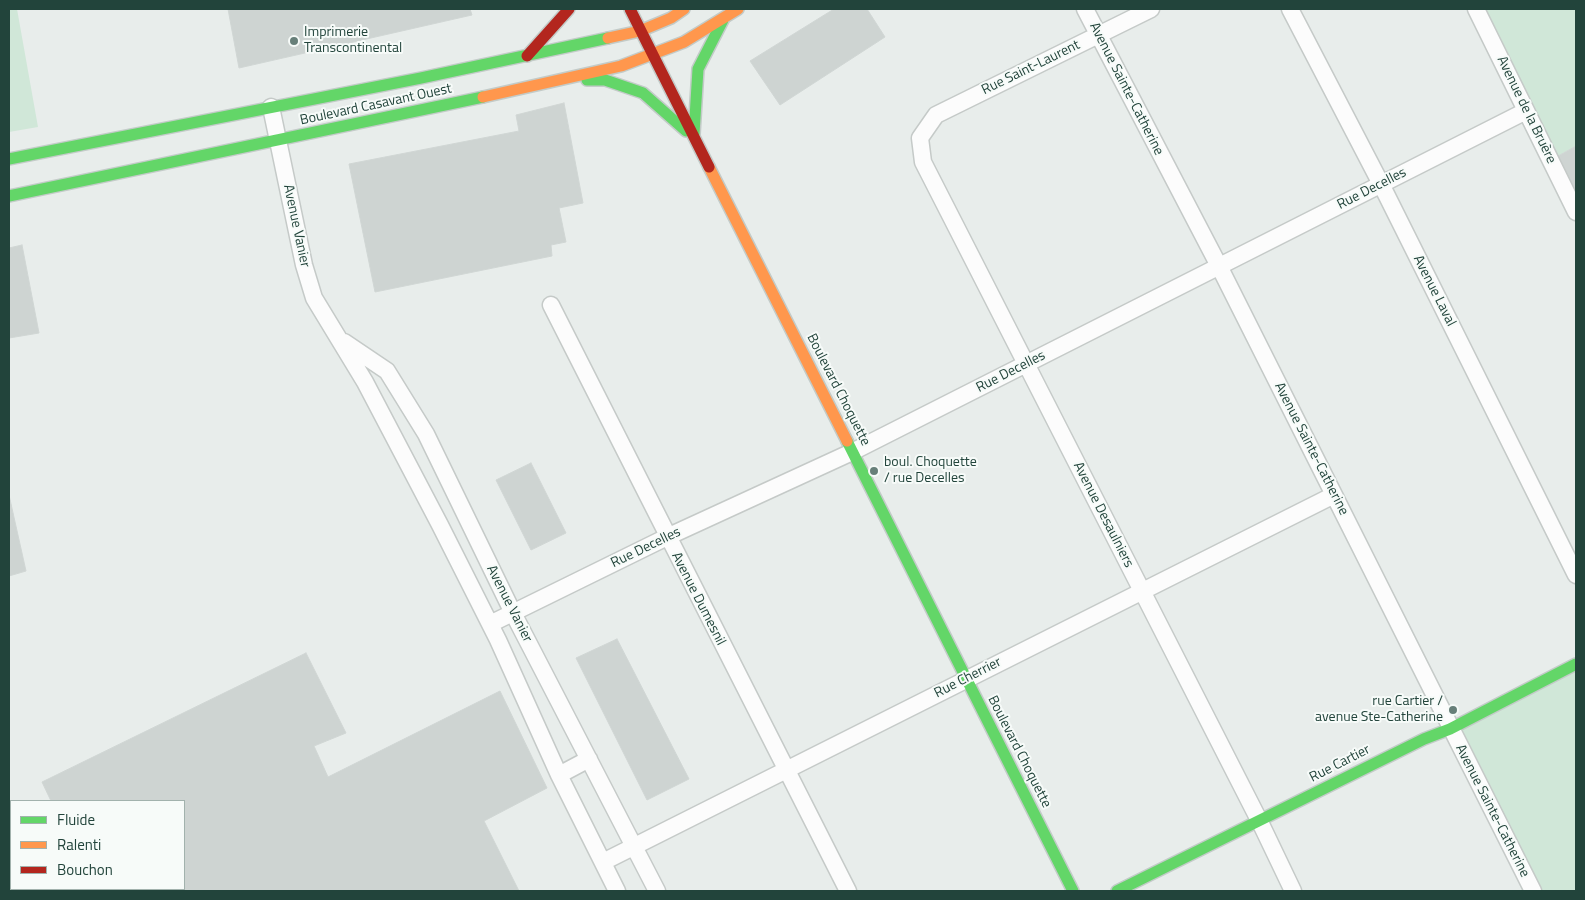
<!DOCTYPE html>
<meta charset="utf-8">
<style>
body{margin:0}
#map{position:relative;width:1585px;height:900px;overflow:hidden;background:#e8edeb;font-family:"Titillium Web",sans-serif}
canvas{display:block}
.frame{position:absolute;inset:0;border:10px solid #22443b;pointer-events:none}
.legend{position:absolute;left:10px;top:800px;width:175px;height:90px;box-sizing:border-box;background:#f7fbf9;border:1px solid #a2b2ad;margin:0;padding:6px 9px;list-style:none;font-size:15px;color:#22443b}
.legend li{display:flex;align-items:center;gap:10px;height:25px}
.legend b{width:25px;border:1px solid #a2b2ad}
</style>
<div id="map">
<canvas width="1585" height="900"></canvas>
<div class="frame"></div>
<ul class="legend">
<li><b style="height:6px;background:#63d668"></b>Fluide</li>
<li><b style="height:6px;background:#ff974d"></b>Ralenti</li>
<li><b style="height:6px;background:#b3261e"></b>Bouchon</li>
</ul>
</div>
<script>
const context = document.querySelector('canvas').getContext('2d');
context.lineJoin = 'round';
function fill(path, color) { context.fillStyle = color; context.fill(path, 'evenodd'); }
const poly = rows => new Path2D(rows.map(r => 'M' + r).join(''));
function stroke(path, color, width, dash) { context.strokeStyle = color; context.lineWidth = width; context.lineCap = dash ? 'butt' : 'round'; context.setLineDash(dash || []); context.stroke(path); }
function drawText(font, color, halo, rows, align = 'center') {
  context.font = font + ' "Titillium Web",sans-serif'; context.lineWidth = 4; context.setLineDash([]); context.textBaseline = 'middle'; context.strokeStyle = halo; context.fillStyle = color; for (const [text, x, y, turn = 0] of rows) {
    context.save(); context.translate(x, y); context.rotate((+turn || 0) * Math.PI / 180); context.textAlign = isNaN(turn) ? turn : align; if (halo) context.strokeText(text, 0, 0); context.fillText(text, 0, 0); context.restore();
  }
}
const green = poly([
 [9,9,17,9,38,127,9,132],
 [1476,9,1576,9,1576,146,1551,160],
 [1576,664,1576,891,1534,891,1450,729]
]);
const building = poly([
 [228,9,470,9,472,15,239,68,228,9],
 [834,9,867,9,885,37,780,105,750,61,834,9],
 [564,103,583,203,559,208,566,242,551,245,552,256,375,292,349,164,519,131,516,115,564,103],
 [1576,146,1576,212,1551,160,1576,146],
 [22,245,39,333,9,338,9,248,22,245],
 [531,463,566,533,531,550,496,480,531,463],
 [9,495,26,571,9,576,9,495],
 [617,639,689,779,647,800,576,658,617,639],
 [306,653,346,733,314,746,328,777,500,691,547,788,484,821,519,891,96,891,94,889,184,889,184,801,51,801,42,782,306,653]
]);
const street = poly([
 [1085,9,1219,266,1533,891],
 [1151,9,936,115,920,138,923,162,1260,822,1293,891],
 [1290,9,1381,184,1576,575],
 [1476,9,1576,212],
 [271,107,304,265,314,298,365,382,440,525,498,640,559,775,617,891],
 [551,305,848,891],
 [344,342,387,371,426,434,513,613,657,891],
 [490,624,667,537,852,452,1526,111],
 [559,775,589,759],
 [603,862,1334,495]
]);
const fast = poly([
 [587,80,605,80,643,93,686,131],
 [694,134,698,69,723,20],
 [9,159,421,78,608,38],
 [9,196,483,97],
 [847,441,1073,891],
 [1117,891,1424,739,1450,729,1576,664]
]);
const slow = poly([
 [608,38,640,31,671,18,684,9],
 [483,97,621,66,684,42,738,9],
 [709,167,847,441]
]);
const jam = poly([
 [630,9,709,167],
 [527,56,569,9]
]);
const markers = [
 [294,41,5,"#677f79"],
 [874,471,5,"#677f79"],
 [1453,710,5,"#677f79"]
];
const poiNames = [
 ["Imprimerie",304,33],
 ["Transcontinental",304,49],
 ["boul. Choquette",884,463],
 ["/ rue Decelles",884,479],
 ["rue Cartier /",1443,702,"right"],
 ["avenue Ste-Catherine",1443,718,"right"]
];
const streetNames = [
 ["Rue Saint-Laurent",1031,68,-26],
 ["Avenue Sainte-Catherine",1126,89,63],
 ["Boulevard Casavant Ouest",376,105,-12],
 ["Avenue de la Bruère",1526,110,64],
 ["Rue Decelles",1372,189,-27],
 ["Avenue Vanier",296,226,78],
 ["Avenue Laval",1434,291,63],
 ["Rue Decelles",1011,372,-27],
 ["Boulevard Choquette",838,390,63],
 ["Avenue Sainte-Catherine",1311,449,63],
 ["Avenue Desaulniers",1103,515,63],
 ["Rue Decelles",646,548,-26],
 ["Avenue Dumesnil",698,599,63],
 ["Avenue Vanier",509,604,63],
 ["Rue Cherrier",968,678,-27],
 ["Boulevard Choquette",1019,752,63],
 ["Rue Cartier",1340,764,-27],
 ["Avenue Sainte-Catherine",1492,811,63]
];
fill(green, '#d0e7d8');
fill(building, '#ced4d2');
stroke(building, '#d0d6d4', 1);
stroke(street, '#c5cac8', 19);
stroke(fast, '#c3cbc8', 14);
stroke(slow, '#c3cbc8', 14);
stroke(jam, '#c3cbc8', 14);
stroke(street, '#fcfcfc', 16);
stroke(fast, '#63d668', 11);
stroke(slow, '#ff974d', 11);
stroke(jam, '#b3261e', 11);
for (const [x, y, r, color] of markers) { const dot = new Path2D(); dot.arc(x, y, r, 0, 2 * Math.PI); context.fillStyle = color; context.fill(dot); stroke(dot, '#f7fbf9', 2); }
drawText('14px', '#22443b', '#f7fbf9', poiNames, 'left');
drawText('14px', '#22443b', '#f7fbf9', streetNames);
</script>
